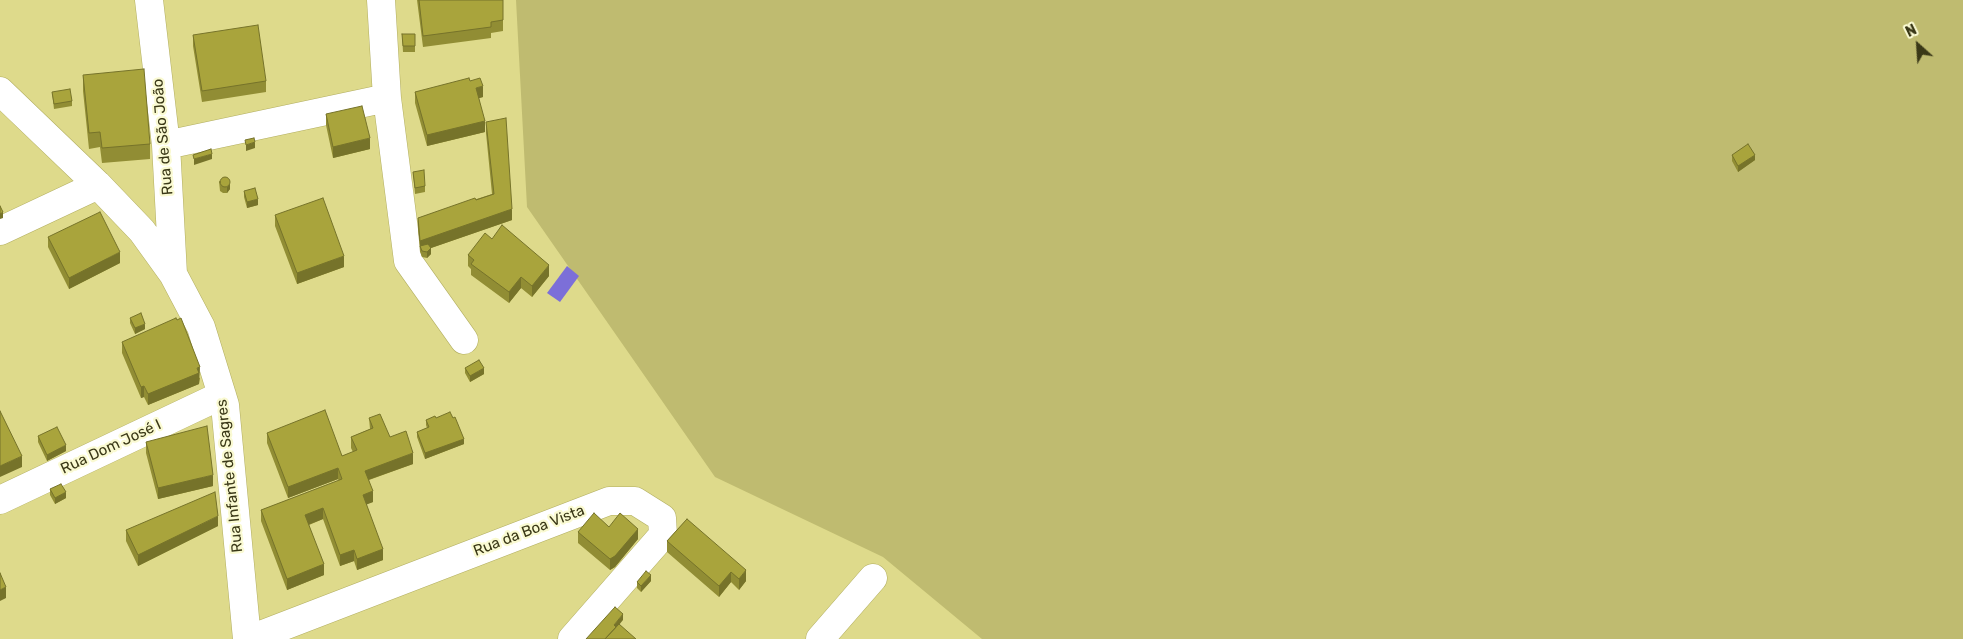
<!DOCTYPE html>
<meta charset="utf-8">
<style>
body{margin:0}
#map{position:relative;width:1963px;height:639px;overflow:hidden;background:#deda8b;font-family:Rubik,sans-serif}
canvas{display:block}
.north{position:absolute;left:1893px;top:20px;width:50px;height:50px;-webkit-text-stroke:4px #fafad2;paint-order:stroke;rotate:334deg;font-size:14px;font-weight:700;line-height:20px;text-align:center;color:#3a3817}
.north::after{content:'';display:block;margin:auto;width:18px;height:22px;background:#3a3817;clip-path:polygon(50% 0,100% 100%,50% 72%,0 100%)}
</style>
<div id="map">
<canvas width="1963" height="639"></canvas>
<div class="north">N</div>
</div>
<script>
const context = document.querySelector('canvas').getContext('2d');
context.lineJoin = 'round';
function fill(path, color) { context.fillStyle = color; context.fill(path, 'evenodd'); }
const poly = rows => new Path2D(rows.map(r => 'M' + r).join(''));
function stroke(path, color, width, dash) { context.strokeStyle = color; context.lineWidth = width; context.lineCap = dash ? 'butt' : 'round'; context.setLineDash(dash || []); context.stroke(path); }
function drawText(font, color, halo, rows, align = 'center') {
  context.font = font + ' Rubik,sans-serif'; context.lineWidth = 4.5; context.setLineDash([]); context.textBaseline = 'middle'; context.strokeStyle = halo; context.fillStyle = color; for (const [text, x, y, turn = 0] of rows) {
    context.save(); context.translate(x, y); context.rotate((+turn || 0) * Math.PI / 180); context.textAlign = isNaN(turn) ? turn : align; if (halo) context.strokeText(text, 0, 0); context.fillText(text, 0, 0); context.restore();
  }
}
const green = poly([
 [516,0,1963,0,1963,639,982,639,883,557,715,477,527,207]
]);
const water = poly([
 [567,266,579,276,560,302,547,293]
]);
const minor = poly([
 [149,0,166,145,173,274],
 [381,0,387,98,408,261,464,340],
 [0,91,98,185,142,231,173,274,201,327,225,405,247,639],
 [166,145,387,98],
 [0,231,98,185],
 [0,500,222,395],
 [250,639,609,501,635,501,662,518,663,535,572,639],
 [820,639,873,578]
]);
const wall = poly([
 [417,0,503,0,503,31,491,33,491,38,423,47],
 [402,34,415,34,415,52,403,52],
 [193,35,266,81,266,92,202,102,193,46],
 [83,75,150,144,150,159,102,163,100,147,89,149,83,91],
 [470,81,483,97,479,98,485,132,427,146,415,103,415,92],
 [52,92,72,101,72,106,54,109],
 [326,114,370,149,333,158,326,125],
 [486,122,512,220,431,248,431,254,427,258,422,257,420,252,418,229,418,218,492,194,486,133],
 [1732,155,1755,160,1738,172,1732,161],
 [413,172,425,186,425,192,415,194],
 [219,181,230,189,227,193,223,193,220,191],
 [244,191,258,205,247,208,244,197],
 [275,215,344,267,297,284,275,226],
 [48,237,120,263,69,289,48,247],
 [492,239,549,276,532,297,521,288,509,303,471,275,471,269,468,266,468,255],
 [130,318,145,329,135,334,130,323],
 [122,342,200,378,199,384,148,405,144,397,141,398,122,353],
 [465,368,484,374,470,382,465,373],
 [369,418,390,437,413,464,369,480,373,502,366,504,383,560,357,570,354,561,340,566,323,519,309,525,324,575,287,590,261,521,261,510,339,481,338,479,288,498,267,443,267,433,342,456,353,452,351,448,351,437,370,429],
 [436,418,453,418,464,444,425,459,417,437,417,432,427,428,426,425,426,420],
 [38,436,66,451,47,461,38,442],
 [146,442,213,486,158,499,146,453],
 [50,489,66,498,55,504,50,495],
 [687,519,746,581,739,590,731,582,719,597,667,552,667,541],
 [218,526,138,566,126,541,126,530],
 [609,527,638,539,615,567,610,570,578,543,578,532],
 [651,581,641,592,637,588,637,582]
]);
const shadedWall = poly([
 [483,86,483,97,476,99,476,88],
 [485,121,485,132,427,146,427,135],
 [370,138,370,149,333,158,333,147],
 [255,142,255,148,246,151,246,145],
 [212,154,212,159,194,165,194,159],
 [1755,155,1755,160,1738,172,1738,166],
 [230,183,230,189,227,193,227,187],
 [258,199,258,205,247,208,247,202],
 [512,209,512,220,431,248,431,254,427,258,427,252,431,248,422,251,420,246,420,241],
 [3,212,3,218,0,219,0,214],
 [120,252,120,263,69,289,69,278],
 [344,256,344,267,297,284,297,273],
 [549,265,549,276,532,297,532,286],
 [521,277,521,288,509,303,509,292],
 [145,324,145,329,135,334,135,328],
 [200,367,199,384,148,405,148,394],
 [484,368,484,374,470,382,470,376],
 [144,386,144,397,141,398,141,387],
 [464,439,464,444,425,459,425,453],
 [66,445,66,451,47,461,47,455],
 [413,453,413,464,365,481,365,471],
 [22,456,22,467,0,477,0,466],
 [338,468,338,479,288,498,288,487],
 [213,475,213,486,158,499,158,488],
 [373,491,373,502,363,506,363,495],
 [66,492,66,498,55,504,55,498],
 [323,508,323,519,305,526,305,515],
 [218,516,218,526,138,566,138,555],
 [638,529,638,539,615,567,610,570,610,559],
 [383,549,383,560,357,570,357,559],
 [354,550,354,561,340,566,340,555],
 [324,564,324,575,287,590,287,579],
 [746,570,746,581,739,590,739,579],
 [731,572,731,582,719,597,719,586],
 [651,575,651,581,641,592,641,586],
 [6,587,6,598,0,601,0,590],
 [623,614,623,620,614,631,614,625]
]);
const building = poly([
 [419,0,503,0,503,20,491,22,491,27,423,36,419,0],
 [258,25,266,81,202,91,193,35,258,25],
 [402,34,415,34,415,46,403,46,402,34],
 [144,69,150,144,102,148,100,132,89,133,83,75,144,69],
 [469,78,470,81,480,78,483,86,476,88,485,121,427,135,415,92,469,78],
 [70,89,72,101,54,104,52,92,70,89],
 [362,106,370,138,333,147,326,114,362,106],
 [506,118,512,209,420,241,418,218,475,198,476,200,494,194,486,122,506,118],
 [254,138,255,142,246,145,245,140,254,138],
 [1748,144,1755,155,1738,166,1732,155,1748,144],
 [211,149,212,154,194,159,193,155,211,149],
 [424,170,425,186,415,188,413,172,424,170],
 '220 182a5 5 0 1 1 10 0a5 5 0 1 1-10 0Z',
 [255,188,258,199,247,202,244,191,255,188],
 [323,198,344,256,297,273,275,215,323,198],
 [0,206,3,212,0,214,0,206],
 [100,212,120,252,69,278,48,237,100,212],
 [502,225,549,265,532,286,521,277,509,292,471,264,474,260,468,255,485,233,492,239,502,225],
 [428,244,431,248,427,252,422,251,420,246,428,244],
 [141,313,145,324,135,328,130,318,141,313],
 [176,318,177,320,181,318,200,367,197,368,199,373,148,394,144,386,141,387,122,342,176,318],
 [479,360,484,368,470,376,465,368,479,360],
 [325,410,342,456,357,450,351,437,373,428,369,418,380,414,390,437,406,431,413,453,365,471,373,491,363,495,383,549,357,559,354,550,340,555,323,508,305,515,324,564,287,579,261,510,342,479,338,468,288,487,267,433,325,410],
 [0,411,22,456,0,466,0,411],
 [450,412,453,418,455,417,464,439,425,453,417,432,429,427,426,420,435,416,436,418,450,412],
 [207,426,213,475,158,488,146,442,207,426],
 [57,427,66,445,47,455,38,436,57,427],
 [61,484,66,492,55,498,50,489,61,484],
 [215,492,218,516,138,555,126,530,215,492],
 [594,513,609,527,620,513,638,529,615,556,610,559,578,532,594,513],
 [687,519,746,570,739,579,731,572,719,586,667,541,687,519],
 [646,571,651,575,641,586,637,582,646,571],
 [0,573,6,587,0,590,0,573],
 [615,607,623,614,614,625,616,627,605,639,586,639,615,607],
 [619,624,636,639,605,639,619,624]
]);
const streetNames = [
 ["Rua de São João",163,137,-95],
 ["Rua Dom José I",111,447,-25],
 ["Rua Infante de Sagres",230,476,-96],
 ["Rua da Boa Vista",529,531,-21]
];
fill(green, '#bfbb70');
fill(water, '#7c6fd8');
stroke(minor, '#b2ae60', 29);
stroke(minor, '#fff', 28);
fill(wall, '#918d34');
fill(shadedWall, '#76732a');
fill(building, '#a9a43c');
stroke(building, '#76732a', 1);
drawText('15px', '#3a3817', '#fafad2', streetNames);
</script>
